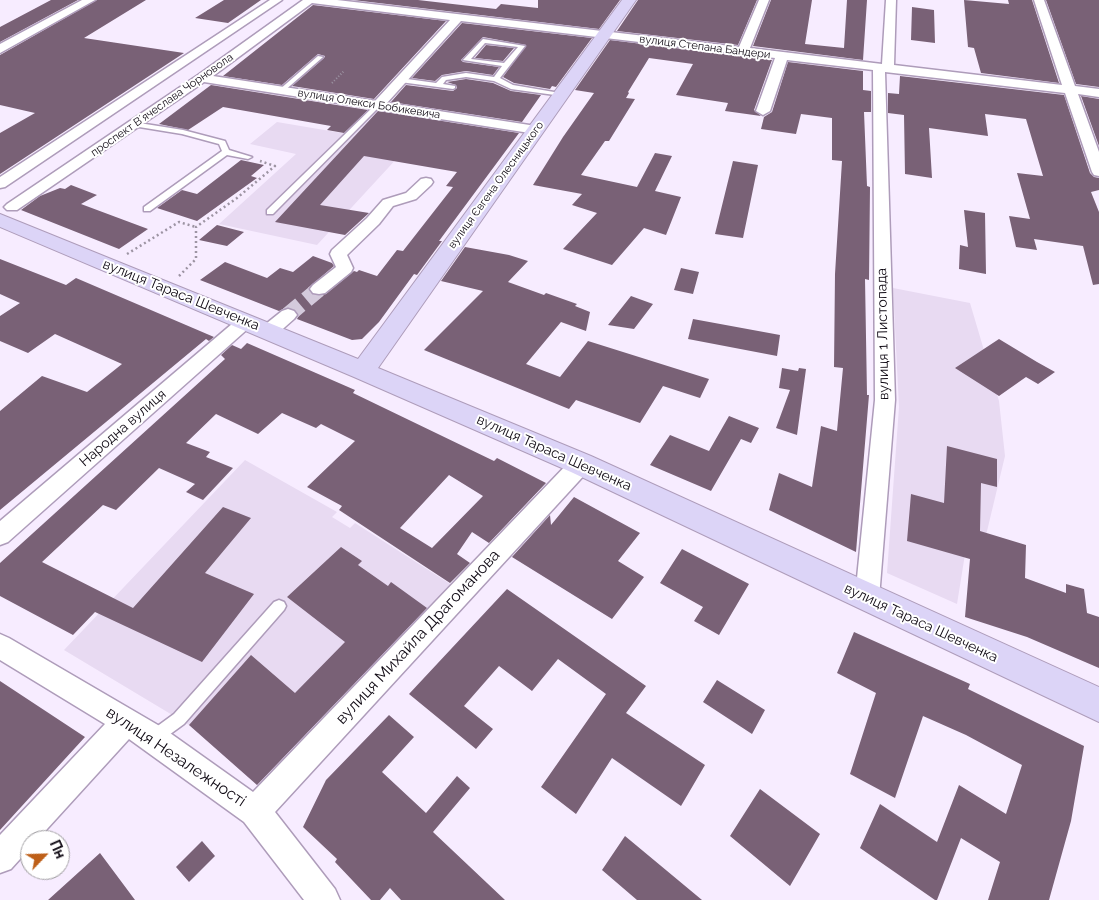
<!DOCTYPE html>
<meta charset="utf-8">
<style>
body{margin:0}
#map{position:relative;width:1099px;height:900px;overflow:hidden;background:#f7ecff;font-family:Raleway,sans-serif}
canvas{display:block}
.north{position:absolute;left:20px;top:830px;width:50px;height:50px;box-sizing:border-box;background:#fff;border:1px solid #9f9da1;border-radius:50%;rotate:66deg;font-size:14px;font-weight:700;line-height:20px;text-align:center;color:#0f0913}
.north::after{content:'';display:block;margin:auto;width:18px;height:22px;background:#be5f18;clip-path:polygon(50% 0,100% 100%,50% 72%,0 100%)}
</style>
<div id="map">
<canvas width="1099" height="900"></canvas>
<div class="north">Пн</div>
</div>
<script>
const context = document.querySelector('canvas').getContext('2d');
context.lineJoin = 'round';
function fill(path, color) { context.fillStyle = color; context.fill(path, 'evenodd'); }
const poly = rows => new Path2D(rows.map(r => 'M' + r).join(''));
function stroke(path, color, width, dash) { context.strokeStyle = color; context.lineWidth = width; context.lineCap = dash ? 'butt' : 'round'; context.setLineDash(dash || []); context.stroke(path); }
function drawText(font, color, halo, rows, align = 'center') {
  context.font = font + ' Raleway,sans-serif'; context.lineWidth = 4; context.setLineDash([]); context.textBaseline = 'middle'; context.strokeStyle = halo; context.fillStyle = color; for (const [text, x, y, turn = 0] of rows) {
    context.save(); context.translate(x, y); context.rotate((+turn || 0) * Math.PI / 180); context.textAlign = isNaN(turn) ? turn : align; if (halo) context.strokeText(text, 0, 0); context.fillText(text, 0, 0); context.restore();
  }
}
const built = poly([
 [368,109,448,120,429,144,412,142,317,245,219,224,296,154,250,144,277,122,342,133],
 [893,288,970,303,999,401,1005,456,982,552,966,548,957,604,887,573,899,407],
 [245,460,337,512,332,517,350,528,355,523,458,589,264,791,189,725,64,650]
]);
const building = poly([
 [51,0,78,0,0,42,0,27],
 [97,0,146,0,84,38,184,53,0,174,0,133,35,113,0,105,0,55],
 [224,0,261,0,228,23,195,18],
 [353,0,418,0,496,9,501,4,538,8,538,0,620,0,599,29],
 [638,0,757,0,738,45,617,31],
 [771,0,812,0,805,44,844,48,847,0,867,0,863,60,753,46],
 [964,0,1009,4,1008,0,1032,0,1059,83,981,73,974,48,968,47],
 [1046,0,1099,0,1099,87,1076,84],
 [313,5,446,21,374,99,292,86,324,58,325,56,318,54,282,85,223,76],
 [912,7,934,10,935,43,911,40],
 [462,23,592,38,556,87,552,86,550,89,514,83,503,77,526,45,483,37,461,60,463,62,499,67,493,75,466,71,442,75,435,81,412,78],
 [610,40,772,60,754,110,761,116,725,111,728,103,676,95,693,64,649,58,628,92,629,93,626,98,635,99,609,141,605,141,581,175,637,187,655,153,672,156,655,191,681,197,666,235,644,228,612,265,563,249,597,213,572,205,582,194,533,185,563,137,594,93,575,90],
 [486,45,514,48,503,61,475,58],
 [788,62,863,71,863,90,871,91,871,112,864,112,867,186,870,187,869,280,865,279,867,395,869,395,856,552,769,510,779,473,812,487,821,426,837,431,843,368,834,367,835,274,842,161,832,160,832,118,801,114,796,134,761,129,764,117,772,112],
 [900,76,1064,95,1090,173,1094,177,1099,178,1099,190,1091,192,1099,212,1099,284,1093,285,1083,246,1034,239,1037,250,1016,247,1009,216,1030,219,1017,173,1043,176,1026,119,985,114,988,136,929,128,932,178,905,174,904,115,888,113,888,93,899,94],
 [466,79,493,83,511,91,541,95,522,122,391,102,406,85,453,91,457,88,456,85,447,82],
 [211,85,368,110,344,133,327,130,331,126,223,107,188,130,159,124],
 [1081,96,1099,99,1099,146],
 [378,111,519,133,439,241,442,241,417,275,414,274,379,322,362,339,352,340,297,319,299,315,295,309,287,307,279,311,200,280,225,262,267,278,280,268,293,272,313,256,332,263,334,266,308,288,313,295,326,294,354,271,357,272,359,270,377,276,397,250,403,251,453,187,446,186,457,172,364,156,320,205,369,213,345,235,275,222],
 [241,160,264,165,251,176,257,178,197,221,157,208,182,190,197,194],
 [733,161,758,165,743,238,715,234],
 [71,185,97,195,81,204,148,229,119,249,21,210,40,196,60,188,65,189],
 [964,210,985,213,986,274,959,269,960,245,968,247],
 [217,225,244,232,227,246,199,240],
 [465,247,509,255,528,261,508,282,544,295,546,293,577,304,575,306,590,312,586,331,561,322,526,364,560,377,588,341,709,379,700,398,663,386,640,423,576,400,569,409,424,350,483,291,441,281],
 [0,259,66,285,76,278,214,337,209,341,206,339,0,510,0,411,42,376,87,392,122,364,55,334,28,353,0,341,0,316,20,303,0,294],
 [681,268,699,272,693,294,674,290],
 [631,296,653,304,634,329,608,325],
 [693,319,780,335,777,356,688,339],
 [999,339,1037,362,1055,372,1038,384,1026,377,999,396,955,368],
 [247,343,355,390,353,393,494,461,497,458,546,483,489,543,472,532,457,554,470,563,450,583,339,510,342,506,307,487,355,441,321,424,316,428,282,413,258,434,216,414,186,443,210,452,206,457,233,468,203,500,186,492,195,484,159,468,116,510,103,505,42,562,133,608,223,507,251,518,205,573,254,594,202,662,95,612,73,635,0,596,0,563,225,359,221,355,232,345,241,349],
 [449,475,483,496,432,548,400,528],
 [782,368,798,371,799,368,806,369,797,435,776,428,790,390,779,388],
 [729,416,759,428,751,443,741,439,711,491,650,465,670,435,709,451],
 [947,446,997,459,997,487,981,483,980,531,1026,545,1025,578,1066,593,1066,584,1084,589,1087,613,1099,617,1099,668,1027,637,965,617,970,559,907,541,911,494,944,503],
 [574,497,640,533,618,561,644,577,612,619,512,557,550,515,551,525],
 [341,547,362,561,358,565,388,586,391,582,427,608,257,785,189,725,251,655,295,693,345,642,287,597],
 [682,549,749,584,719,635,694,621,703,607,660,583],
 [507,589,646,686,626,713,705,765,681,806,612,758,576,814,541,787,606,694,558,659,532,691,499,666,464,706,493,729,476,749,409,694],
 [854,632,970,684,968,689,1084,746,1071,821,1049,900,988,900,1000,862,961,838,937,900,935,900,860,848,880,804,937,842,959,785,1006,814,1022,765,966,735,923,716,895,798,850,774,876,693,837,673],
 [717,680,765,710,752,734,703,702],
 [0,681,85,737,0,830],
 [389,715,414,737,382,772,426,813,457,776,470,788,433,832,505,900,401,900,390,888,380,900,371,900,335,862,337,859,303,827,326,780],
 [760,789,820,834,790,886,730,836],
 [625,836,702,900,637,900,602,870],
 [202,841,215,856,189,882,176,867],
 [100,853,135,900,48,900]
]);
const streetTunnel = poly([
 [288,315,319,289]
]);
const pathFar1 = poly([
 [332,83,344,71]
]);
const path = poly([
 [127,254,179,222,196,227],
 [179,276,196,259,196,227,237,198,275,166,260,161]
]);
const lane = poly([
 [483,39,525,46,500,78,513,85,560,93,563,95,562,96,511,89,494,81,466,77,446,80,443,84,455,86,455,88,453,89,400,82,397,80,400,78,436,83,442,77,466,73,494,77,502,66,463,60,483,39],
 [485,43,518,47,504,63,471,59,485,43],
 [318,56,323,57,283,92,279,92,279,90,318,56],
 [375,105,380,106,273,214,267,214,267,210,375,105],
 [133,122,183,130,225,141,229,150,252,157,248,159,227,155,150,211,144,211,144,207,222,151,219,144,182,134,133,126,133,122],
 [279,600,284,602,286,606,284,610,184,724,158,743,153,745,148,743,146,738,148,733,174,714,274,602,279,600]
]);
const street = poly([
 [82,0,95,0,0,53,0,44,82,0],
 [270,0,282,0,5,187,0,188,0,177,270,0],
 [303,0,337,0,739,47,759,0,769,0,750,48,882,64,886,0,896,0,894,65,1062,85,1034,0,1044,0,1075,86,1099,89,1099,97,1078,94,1099,152,1099,176,1094,175,1092,172,1065,93,885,72,895,400,879,598,876,606,867,609,858,606,855,598,875,400,873,70,787,60,770,111,763,115,756,111,775,58,461,21,387,103,536,126,541,127,543,130,541,133,536,134,204,82,17,210,7,210,4,207,7,204,198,75,303,0],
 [312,3,450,20,375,101,213,76,312,3],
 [426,178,431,179,433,182,431,185,416,199,393,206,379,224,347,255,353,268,351,272,325,293,319,294,313,293,310,289,313,285,336,267,330,254,332,250,367,218,383,200,406,193,421,179,426,178],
 [288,309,294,311,297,315,294,319,276,335,269,337,262,335,260,331,262,327,282,311,288,309],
 [245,316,251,318,254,322,251,326,8,542,0,545,0,521,239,318,245,316],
 [581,456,589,458,592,464,589,470,275,812,335,889,340,900,304,900,244,822,129,739,37,840,30,840,30,848,11,869,0,873,0,835,105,724,0,660,0,634,9,638,163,728,253,792,573,458,581,456]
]);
const secondary = poly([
 [622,0,636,0,378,368,591,456,1099,687,1099,722,571,472,354,377,0,227,0,214,358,359,622,0]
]);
const farStreetnames = [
 ["вулиця Степана Бандери",705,47,7],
 ["вулиця Олекси Бобикевича",369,104,9],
 ["проспект Вʼячеслава Чорновола",162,105,-35],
 ["вулиця Євгена Олесницького",496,185,-54]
];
const streetNames = [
 ["вулиця Тараса Шевченка",181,295,22],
 ["вулиця 1 Листопада",883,334,-91],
 ["Народна вулиця",123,428,-41],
 ["вулиця Тараса Шевченка",554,453,24],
 ["вулиця Тараса Шевченка",921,623,25]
];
const nearStreetnames = [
 ["вулиця Михайла Драгоманова",418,637,-47],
 ["вулиця Незалежності",176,757,34]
];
fill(built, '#e8daf2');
fill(building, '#796176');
stroke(streetTunnel, '#d4cadc', 16, [16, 8]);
stroke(lane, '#ae9cba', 3);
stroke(street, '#ae9cba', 3);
stroke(secondary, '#ae9cba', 2);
stroke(pathFar1, '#9d94a3', 2, [1, 2]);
stroke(path, '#9d94a3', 2.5, [2, 3]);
fill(lane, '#fff');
fill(street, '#fff');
fill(secondary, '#dcd4f7');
drawText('11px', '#0f0913', '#fff', farStreetnames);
drawText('14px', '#0f0913', '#fff', streetNames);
drawText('16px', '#0f0913', '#fff', nearStreetnames);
</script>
